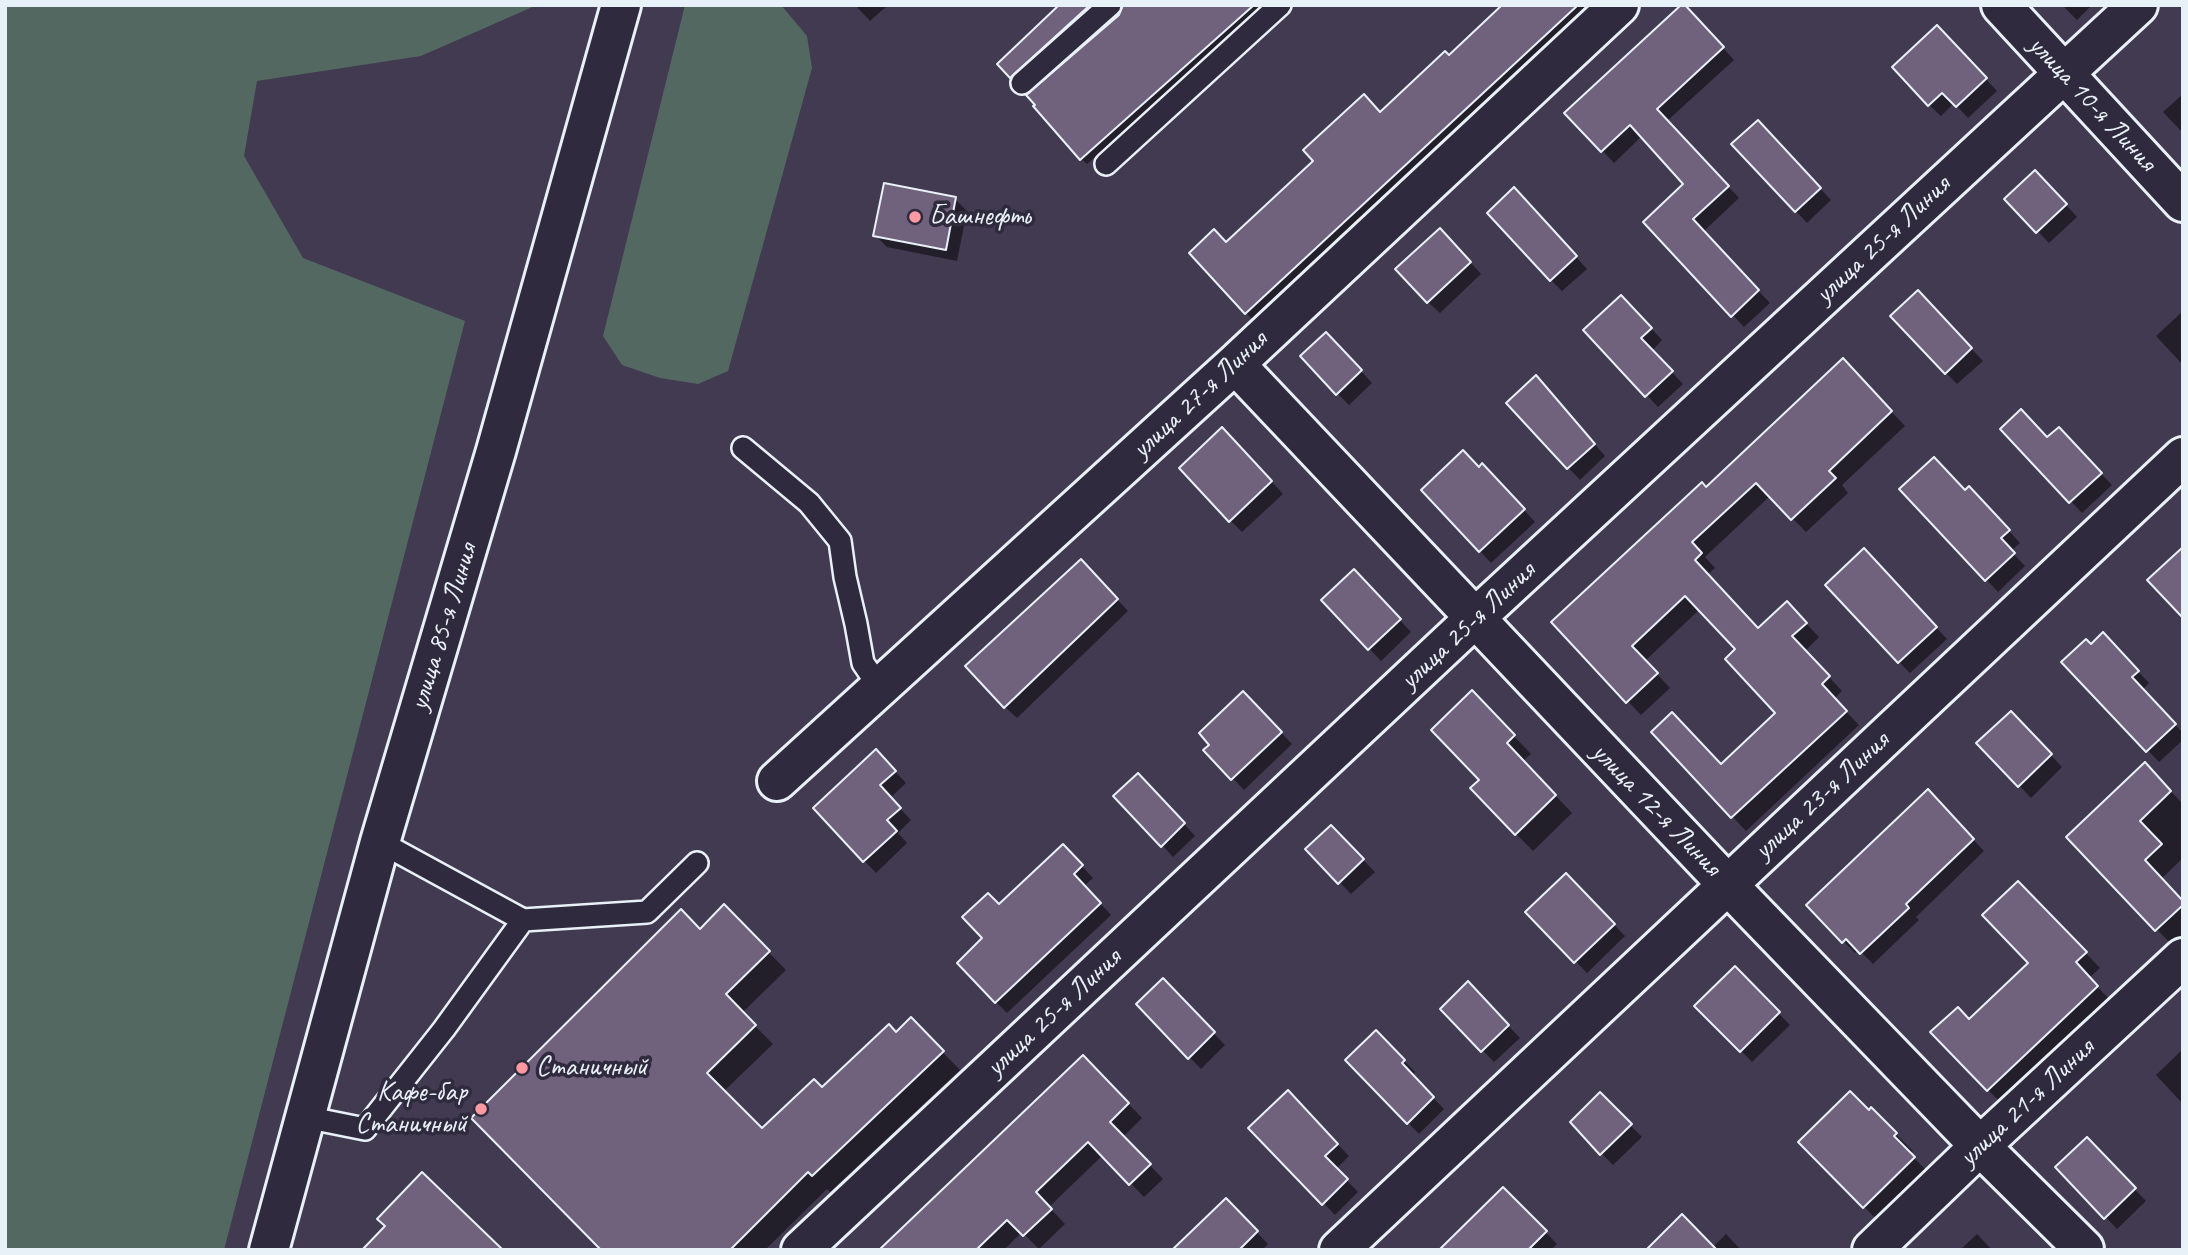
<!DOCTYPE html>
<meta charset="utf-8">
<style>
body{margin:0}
#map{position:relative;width:2188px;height:1255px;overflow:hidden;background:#423a50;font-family:Caveat,sans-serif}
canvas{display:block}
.frame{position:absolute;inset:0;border:7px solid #e8f1f8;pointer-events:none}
</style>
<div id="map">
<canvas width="2188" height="1255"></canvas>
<div class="frame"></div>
</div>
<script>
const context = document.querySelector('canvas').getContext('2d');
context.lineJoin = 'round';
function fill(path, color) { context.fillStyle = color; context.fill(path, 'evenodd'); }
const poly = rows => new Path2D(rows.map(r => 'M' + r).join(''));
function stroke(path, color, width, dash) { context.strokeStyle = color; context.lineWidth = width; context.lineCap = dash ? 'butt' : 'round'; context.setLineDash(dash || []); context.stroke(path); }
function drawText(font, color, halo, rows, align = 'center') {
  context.font = font + ' Caveat,sans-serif'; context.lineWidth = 7; context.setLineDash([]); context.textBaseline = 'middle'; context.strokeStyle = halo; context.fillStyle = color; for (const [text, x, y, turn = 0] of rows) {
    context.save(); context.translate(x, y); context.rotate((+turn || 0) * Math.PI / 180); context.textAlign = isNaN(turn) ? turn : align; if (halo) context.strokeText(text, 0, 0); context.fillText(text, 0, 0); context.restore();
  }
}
const green = poly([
 [5,5,537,5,421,56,257,81,244,156,303,258,465,321,224,1250,5,1250],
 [685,5,781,5,807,36,812,68,728,371,698,384,660,378,622,365,603,336]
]);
const shadow = poly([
 [855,5,888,5,870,21],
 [1062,5,1101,5,1017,82,999,64],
 [1124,5,1265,5,1087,164,1081,159],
 [1496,5,1611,5,1262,329,1246,313,1226,244,1449,57,1500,10],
 [2062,5,2092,5,2077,20],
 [1695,17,1734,60,1667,121,1739,198,1703,232,1770,303,1744,327,1645,222,1686,184,1642,136,1614,163,1567,113],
 [1948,39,1997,91,1968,118,1954,103,1941,116,1929,105],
 [2183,94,2183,133,2163,112],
 [1769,134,1831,200,1807,223,1796,211],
 [2047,184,2077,217,2049,243,2007,199],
 [955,199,967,211,957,261,887,247,875,235],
 [1526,201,1587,269,1562,291,1551,280],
 [1452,242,1481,274,1440,313,1428,302],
 [1929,304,1983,361,1957,384,1946,373],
 [1633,309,1662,340,1652,351,1683,384,1658,407,1586,330],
 [2183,311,2183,365,2156,336],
 [1338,346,1372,383,1349,405,1337,393],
 [1856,374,1905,426,1842,485,1848,493,1806,532,1770,496,1705,557,1715,568,1707,575,1758,630,1800,617,1819,637,1805,651,1842,691,1834,699,1859,725,1746,831,1653,732,1721,766,1778,713,1737,649,1700,609,1645,661,1670,688,1641,715,1553,622,1707,489],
 [1547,389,1605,456,1580,480,1508,403],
 [2003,429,2048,439,2070,441,2112,485,2082,513],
 [1234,441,1283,494,1242,532,1230,520],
 [1479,469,1494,477,1535,522,1491,563,1480,551],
 [1902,489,1965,492,1981,500,2020,543,2011,551,2025,566,1998,592],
 [1875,562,1947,639,1910,673,1899,662],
 [1354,571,1411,632,1381,661,1323,600],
 [1092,572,1128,611,1017,718,1005,707],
 [2091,646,2114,646,2149,683,2142,690,2183,733,2183,740,2159,762,2064,662],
 [1243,693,1292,744,1244,790,1206,750],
 [1489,710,1531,754,1523,761,1572,813,1533,851,1516,834,1481,780],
 [2011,713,2062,767,2031,798,1979,743],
 [887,763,906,783,890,798,911,820,898,833,907,843,876,873,815,808],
 [2162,782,2183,804,2183,858,2161,879,2183,902,2183,938,2174,947,2068,837],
 [1150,787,1195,836,1173,857,1162,845],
 [1939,803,1984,851,1916,917,1919,920,1873,964,1859,950,1855,953,1809,905],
 [1331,827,1375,872,1351,894,1308,849],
 [1074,858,1093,878,1084,886,1111,915,1007,1013,996,1002,999,906],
 [1566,875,1625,936,1587,973,1528,912],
 [2033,898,2100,968,2089,978,2111,1001,2003,1105,1988,1090,1969,1021,2030,963],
 [724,907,786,970,742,1013,773,1044,723,1092,762,1131,822,1089,896,1034,911,1020,960,1070,830,1192,827,1189,765,1250,604,1250,700,931],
 [1735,969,1790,1025,1752,1062,1697,1006],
 [1163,981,1225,1045,1201,1069,1138,1004],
 [1468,984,1520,1038,1494,1062,1442,1009],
 [1376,1032,1415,1072,1412,1076,1444,1109,1419,1134,1347,1060],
 [2183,1049,2183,1104,2156,1075],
 [1097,1071,1142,1118,1123,1137,1163,1179,1144,1197,1103,1155,1049,1207,1065,1224,1039,1249,1022,1232,1004,1250,881,1250],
 [1288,1093,1349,1156,1336,1169,1358,1192,1335,1215,1251,1128],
 [1600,1095,1642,1137,1613,1165,1572,1123],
 [1871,1110,1913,1151,1910,1154,1931,1175,1881,1224,1801,1142],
 [2087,1140,2146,1201,2117,1229,2058,1167],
 [1503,1189,1557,1244,1551,1250,1441,1250],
 [1226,1200,1268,1244,1262,1250,1199,1250],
 [1726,1234,1741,1250,1677,1250,1712,1248],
 [1977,1234,1992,1250,1960,1250]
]);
const building = poly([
 [1059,5,1090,5,1010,78,997,64,1059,5],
 [1123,5,1254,5,1080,160,1033,106,1035,105,1026,95,1119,15,1123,5],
 [1502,5,1578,5,1245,314,1189,253,1214,229,1226,242,1313,161,1303,150,1364,94,1380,112,1445,51,1449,55,1502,5],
 [1681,5,1685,5,1724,47,1657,109,1729,186,1693,219,1759,290,1731,317,1643,222,1683,184,1630,125,1601,152,1564,113,1681,5],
 [1937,25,1987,78,1956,107,1942,93,1928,106,1892,67,1937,25],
 [1758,120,1821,188,1795,212,1731,144,1758,120],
 [2035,170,2067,204,2036,233,2004,199,2035,170],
 [884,183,956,197,946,250,873,236,884,183],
 [1514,187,1577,256,1550,281,1487,213,1514,187],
 [1440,228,1471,262,1427,303,1395,269,1440,228],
 [1918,290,1972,348,1945,374,1890,316,1918,290],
 [1621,295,1652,328,1641,338,1673,371,1645,397,1583,330,1621,295],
 [1326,332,1362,370,1336,395,1300,356,1326,332],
 [1843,358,1892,411,1829,471,1836,478,1791,520,1756,483,1692,542,1702,553,1695,560,1758,628,1787,601,1807,623,1792,636,1830,676,1822,684,1847,711,1731,818,1651,732,1672,712,1721,764,1775,713,1725,659,1735,649,1685,596,1632,646,1658,673,1626,703,1551,622,1702,482,1706,487,1843,358],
 [1536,375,1595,444,1567,469,1506,403,1536,375],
 [2021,409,2047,437,2059,427,2102,473,2069,503,2000,429,2021,409],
 [1222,427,1272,481,1229,522,1179,468,1222,427],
 [1463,450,1479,467,1482,463,1525,509,1479,552,1421,490,1463,450],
 [1934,457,1965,490,1969,486,2010,530,2001,538,2015,553,1985,581,1899,489,1934,457],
 [2183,547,2183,618,2147,580,2183,547],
 [1864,548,1937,627,1898,663,1825,585,1864,548],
 [1081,559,1118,599,1004,708,965,666,1081,559],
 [1354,569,1401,619,1368,650,1321,600,1354,569],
 [2103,632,2139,671,2132,677,2176,724,2146,752,2061,662,2086,639,2091,644,2103,632],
 [1472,690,1515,735,1507,743,1556,795,1515,835,1470,788,1479,780,1431,730,1472,690],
 [1243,691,1282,732,1231,780,1203,750,1209,745,1199,733,1243,691],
 [2011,711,2052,754,2018,787,1976,743,2011,711],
 [876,749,896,771,880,785,901,808,887,820,897,831,863,862,813,808,876,749],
 [2145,762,2171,791,2140,821,2162,844,2145,860,2183,901,2183,905,2155,931,2066,837,2145,762],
 [1138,773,1185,823,1161,847,1113,796,1138,773],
 [1928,789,1974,839,1906,904,1909,908,1860,954,1846,939,1842,943,1806,905,1928,789],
 [1331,825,1364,859,1338,884,1305,849,1331,825],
 [1063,844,1083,865,1074,874,1101,903,995,1003,957,963,982,938,962,917,988,893,999,904,1063,844],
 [1566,873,1615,924,1574,963,1525,912,1566,873],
 [2018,881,2087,952,2076,962,2098,986,1987,1091,1930,1032,1958,1007,1969,1019,2028,963,1982,915,2018,881],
 [724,904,770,951,726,994,756,1025,707,1073,762,1128,814,1079,822,1087,889,1024,896,1032,911,1017,944,1051,812,1176,808,1172,730,1250,601,1250,471,1118,681,909,700,929,724,904],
 [1735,966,1780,1012,1740,1052,1694,1006,1735,966],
 [1163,978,1215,1032,1188,1059,1136,1004,1163,978],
 [1468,981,1509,1025,1481,1052,1440,1009,1468,981],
 [1376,1030,1405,1060,1402,1063,1434,1097,1407,1124,1345,1060,1376,1030],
 [1083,1055,1129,1103,1110,1122,1151,1164,1129,1185,1088,1142,1036,1192,1052,1209,1023,1236,1007,1220,976,1250,879,1250,1083,1055],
 [1288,1090,1338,1144,1325,1156,1348,1179,1322,1205,1248,1128,1288,1090],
 [1850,1091,1869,1110,1871,1107,1897,1133,1894,1136,1915,1157,1863,1208,1798,1142,1850,1091],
 [1600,1092,1632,1124,1600,1155,1570,1122,1600,1092],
 [2087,1137,2136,1188,2104,1219,2055,1167,2087,1137],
 [422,1172,503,1250,362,1250,385,1226,377,1219,422,1172],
 [1503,1187,1547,1231,1528,1250,1439,1250,1503,1187],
 [1226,1198,1258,1231,1239,1250,1172,1250,1226,1198],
 [1682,1214,1717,1250,1646,1250,1682,1214]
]);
const service = poly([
 [1022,83,1110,5],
 [1106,164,1280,5],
 [743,448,809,503,840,541,845,577,856,624,863,663,880,688],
 [523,920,647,912,697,863],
 [305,1117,365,1129,444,1029,523,920,380,842]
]);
const minor = poly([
 [1235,364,1727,884,1980,1146,2084,1249],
 [777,781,1235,364,1619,5],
 [801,1250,1474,619,2138,5],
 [1339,1250,2183,457],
 [1872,1250,1980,1146,2183,958]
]);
const tertiary = poly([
 [2001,5,2183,202]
]);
const secondary = poly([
 [269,1250,380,842,496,451,621,5]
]);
const markers = [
 [915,217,7,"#ff9aa2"],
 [522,1068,7,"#ff9aa2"],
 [481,1109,7,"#ff9aa2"]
];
const streetNames = [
 ["улица 10-я Линия",2092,104,47],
 ["улица 25-я Линия",1883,240,-43],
 ["улица 27-я Линия",1200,395,-43],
 ["улица 25-я Линия",1468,626,-43],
 ["улица 85-я Линия",444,627,-73],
 ["улица 23-я Линия",1822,796,-43],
 ["улица 12-я Линия",1656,810,46],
 ["улица 25-я Линия",1054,1013,-43],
 ["улица 21-я Линия",2027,1103,-43]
];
const poiNames = [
 ["Башнефть",929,217],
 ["Станичный",536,1068],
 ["Кафе-бар",467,1093,"right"],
 ["Станичный",467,1125,"right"]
];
fill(green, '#546862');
fill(shadow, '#0007');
fill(building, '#70617d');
stroke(building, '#e8f1f8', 2);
stroke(service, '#e8f1f8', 26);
stroke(minor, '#e8f1f8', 44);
stroke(tertiary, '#e8f1f8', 44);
stroke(secondary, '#e8f1f8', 44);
stroke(service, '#2f2a3d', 21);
stroke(minor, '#2f2a3d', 38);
stroke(tertiary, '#2f2a3d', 38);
stroke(secondary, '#2f2a3d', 38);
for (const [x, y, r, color] of markers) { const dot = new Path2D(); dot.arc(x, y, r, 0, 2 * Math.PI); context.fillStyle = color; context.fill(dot); stroke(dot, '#2f2a3d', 2.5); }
drawText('28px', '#e8f1f8', '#2f2a3d', streetNames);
drawText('28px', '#e8f1f8', '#2f2a3d', poiNames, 'left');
</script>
